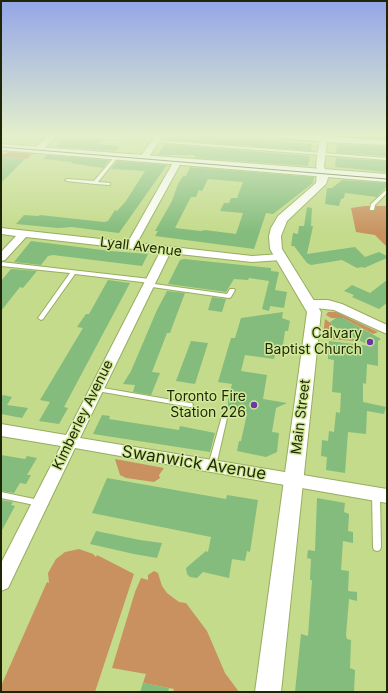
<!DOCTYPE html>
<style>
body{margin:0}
#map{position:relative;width:388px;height:693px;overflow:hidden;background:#c4db8b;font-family:Inter,sans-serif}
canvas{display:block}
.frame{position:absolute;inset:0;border:2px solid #1e2605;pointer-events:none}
</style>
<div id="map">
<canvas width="388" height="693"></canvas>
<div class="frame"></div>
</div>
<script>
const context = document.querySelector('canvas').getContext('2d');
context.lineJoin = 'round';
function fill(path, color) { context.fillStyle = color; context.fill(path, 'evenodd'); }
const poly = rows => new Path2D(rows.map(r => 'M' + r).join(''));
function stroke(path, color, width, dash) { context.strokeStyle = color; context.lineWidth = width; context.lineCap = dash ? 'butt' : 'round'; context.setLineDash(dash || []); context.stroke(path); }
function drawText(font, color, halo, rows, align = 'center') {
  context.font = font + ' Inter,sans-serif'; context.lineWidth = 3; context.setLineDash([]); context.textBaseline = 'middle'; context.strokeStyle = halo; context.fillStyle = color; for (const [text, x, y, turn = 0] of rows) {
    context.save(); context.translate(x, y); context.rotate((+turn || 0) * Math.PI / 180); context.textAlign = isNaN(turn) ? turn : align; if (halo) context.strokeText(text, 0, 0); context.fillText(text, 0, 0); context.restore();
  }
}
const green = poly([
 [3,151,32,154,27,159,2,157,1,154,6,154,8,152],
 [365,206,387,206,387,247,375,235,356,232,351,208],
 [328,312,336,312,378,332,373,334,343,318,331,318,326,315],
 [325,319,332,324,330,327,357,341,325,339,323,335],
 [115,459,164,468,159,475,160,478,154,482,126,478,120,475],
 [79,549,93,554,96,557,97,555,134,574,95,692,1,692,1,686,47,582,49,583,48,573,56,559,65,552],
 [154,571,158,573,162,586,167,593,179,602,186,603,207,631,225,673,239,692,173,692,174,689,143,683,146,674,112,668,135,592,141,578,148,580,148,575]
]);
const building = poly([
 [65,136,103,140,99,144,120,146,116,151,56,147],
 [170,136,214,136,312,144,311,151,168,140],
 [344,136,387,136,387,139],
 [165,144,310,156,308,166,195,158,196,156,193,155,158,155],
 [337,144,387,146,387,156,336,153],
 [47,155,109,160,103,168,71,163,72,162,43,159],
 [1,157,25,159,1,183],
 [336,158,387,161,387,172,335,167],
 [117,161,167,165,119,233,72,227,58,228,16,224,24,215,38,216,40,215,104,222,108,221,115,210,117,211,126,201,145,171,111,169],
 [190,167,314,177,313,183,273,214,266,213,254,249,155,236,158,231,155,231,172,201,178,184,183,176,186,176],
 [208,179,243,182,237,198,231,198,229,203,224,203,220,211,243,213,236,234,205,230,201,231,175,228,191,197,196,197,199,190,202,191],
 [342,180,387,183,387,186,377,197,345,193,344,198,341,199,339,206,325,204,327,188,332,188],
 [307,207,312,208,311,226,313,226,307,254,355,247,365,257,379,252,387,256,387,258,364,268,362,267,357,268,342,260,311,265,307,263,294,246,291,246,293,233,298,234,299,226,304,226],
 [31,241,110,251,148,254,142,266,53,255,48,256,41,265,14,262],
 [184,259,271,268,271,271,279,272,275,290,287,292,284,308,270,306,269,311,262,309,269,281,249,278,248,280,234,279,226,292,168,284,180,260],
 [11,269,37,271,23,288,20,287,1,311,1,281],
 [108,280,130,283,64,407,68,408,59,424,39,421,50,402,40,400,83,328,77,327,86,314,89,314],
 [387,280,387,303,379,309,352,297,354,295,344,291,352,285,370,293],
 [167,291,185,293,174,322,170,333,167,333,152,372,160,373,151,395,133,392,135,385,123,384,131,371,157,310],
 [212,297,226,299,222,312,208,310],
 [283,312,282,318,290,321,288,331,285,331,282,351,281,351,280,356,275,355,274,359,245,355,241,371,267,375,263,399,287,403,276,408,272,432,279,433,277,452,266,457,237,451,239,441,241,441,247,414,230,411,228,408,228,400,232,384,218,382,231,338,235,338,241,318],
 [336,318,343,318,381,339,378,341,378,366,367,364,366,384,363,383,363,402,386,407,384,414,367,411,366,434,348,432,345,473,326,470,327,457,321,456,322,440,328,441,329,431,334,432,336,412,340,413,341,393,332,392,334,360,328,359,329,341,370,346,331,325,332,324,330,322],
 [191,341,208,343,195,384,176,381],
 [3,395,12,397,7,405,28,408,22,418,1,414,1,398],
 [102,415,110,416,109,419,179,430,180,426,215,433,210,452,93,434],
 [1,455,25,459,27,456,37,458,27,475,31,475,26,484,20,483,14,493,1,491],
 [107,478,226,499,227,495,258,500,250,552,247,551,245,561,232,559,229,578,203,572,197,578,190,577,187,574,186,568,206,551,208,552,211,537,92,513],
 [317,498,345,503,344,512,349,514,348,531,353,532,353,543,343,541,341,570,349,571,348,591,357,592,357,601,349,599,346,635,347,639,351,640,350,668,355,670,354,692,295,692,301,634,308,636,312,580,310,580,311,559,307,558,308,550,315,551],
 [1,500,13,502,11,505,15,506,1,532],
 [96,531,140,540,162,543,157,558,134,554,90,544],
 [143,683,169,688,168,692,140,692]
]);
const service = poly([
 [85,136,97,136,122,138,124,139,122,140,87,137,85,136],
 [154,140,387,158,387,160,155,142,153,141,154,140],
 [116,155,119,156,98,182,110,183,110,185,95,184,67,181,65,180,67,179,94,181,116,155],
 [386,190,387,190,387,193,375,205,374,210,370,210,370,209,371,204,386,190],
 [1,262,150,279,153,281,150,283,75,274,43,319,41,320,38,318,70,273,1,266,1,262],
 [147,283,227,294,230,289,234,289,235,290,231,297,229,298,145,286,144,285,145,284,147,283],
 [95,387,97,387,190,403,192,403,193,405,192,407,190,407,97,391,95,391,94,389,95,387],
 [222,416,226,416,227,418,216,466,215,468,212,469,209,468,208,466,222,416],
 [376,491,379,492,380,494,381,547,380,550,377,551,374,550,373,547,372,494,373,492,376,491],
 [1,492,39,500,42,501,43,503,42,505,39,506,1,498,1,492]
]);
const minor = poly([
 [48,136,56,136,41,152,35,152,35,148,48,136],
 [155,136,163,136,146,161,140,161,139,159,155,136],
 [273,136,328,136,387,141,387,145,327,142,324,166,326,172,322,175,319,174,316,166,319,141,277,138,273,136],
 [175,159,181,159,182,161,137,243,252,256,281,254,286,257,281,260,252,262,170,253,80,438,387,489,387,503,75,448,8,588,1,591,1,563,61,446,1,436,1,424,66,435,160,252,26,237,5,260,1,261,1,252,16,236,1,234,1,228,128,242,175,159],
 [310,300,328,300,342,304,387,325,387,334,334,310,306,307,304,304,306,301,310,300]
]);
const tertiary = poly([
 [322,169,327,172,328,178,326,184,287,221,281,236,282,249,321,312,281,692,255,692,307,312,270,249,269,236,271,228,278,216,316,183,317,172,322,169]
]);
const secondary = poly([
 [1,144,387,174,387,182,1,150,1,144]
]);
const tram = poly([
 [1,147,387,179]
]);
const markers = [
 [370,342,4,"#6d35ab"],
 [254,405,4,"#6d35ab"]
];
const streetNames = [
 ["Lyall Avenue",141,247,7],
 ["Kimberley Avenue",83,415,-64],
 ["Main Street",301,417,-83]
];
const poiNames = [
 ["Calvary",362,334],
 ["Baptist Church",362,350],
 ["Toronto Fire",246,397],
 ["Station 226",246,413]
];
const nearStreetnames = [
 ["Swanwick Avenue",194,463,9]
];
fill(green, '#c9915f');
fill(building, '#83bc7c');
stroke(service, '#97ad5f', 2);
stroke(minor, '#97ad5f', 2);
stroke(tertiary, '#97ad5f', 2);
stroke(secondary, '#97ad5f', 2);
fill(service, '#fff');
fill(minor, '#fff');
fill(tertiary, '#fff');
fill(secondary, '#fff');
stroke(tram, '#536030', 1);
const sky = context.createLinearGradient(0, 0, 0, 233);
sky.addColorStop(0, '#93a6e8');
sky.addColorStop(0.58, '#e4efcb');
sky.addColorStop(1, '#e4efcb00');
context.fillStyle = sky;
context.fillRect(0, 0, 388, 233);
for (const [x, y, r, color] of markers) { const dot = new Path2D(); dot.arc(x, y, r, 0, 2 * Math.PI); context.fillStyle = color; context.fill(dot); stroke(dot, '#d1e998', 1.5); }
drawText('14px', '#1e2605', '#d1e998', streetNames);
drawText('14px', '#1e2605', '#d1e998', poiNames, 'right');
drawText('17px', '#1e2605', '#d1e998', nearStreetnames);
</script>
